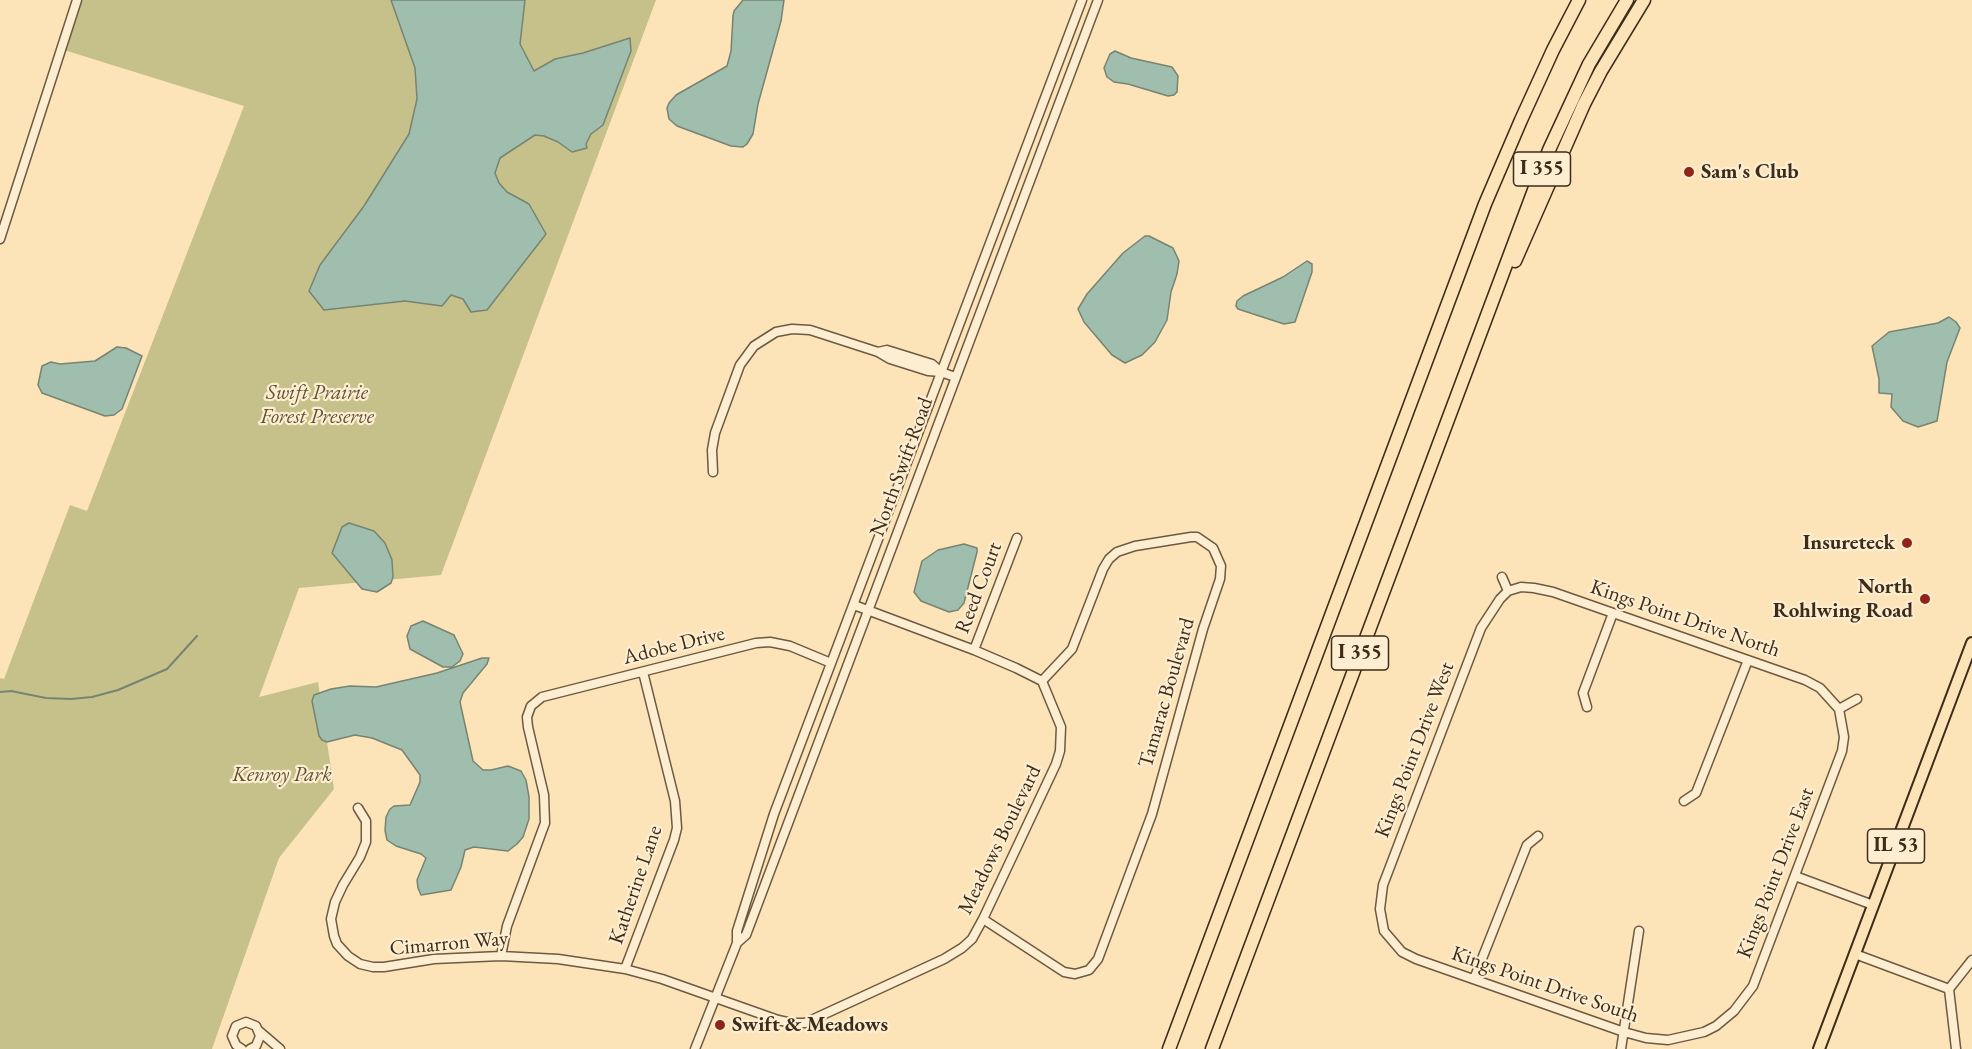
<!DOCTYPE html>
<style>
body{margin:0}
canvas{display:block;background:#fce3b8}
</style>
<canvas width="1972" height="1049"></canvas>
<script>
const context = document.querySelector('canvas').getContext('2d');
context.lineJoin = 'round';
function fill(path, color) { context.fillStyle = color; context.fill(path, 'evenodd'); }
const poly = rows => new Path2D(rows.map(r => 'M' + r).join(''));
function stroke(path, color, width, dash) { context.strokeStyle = color; context.lineWidth = width; context.lineCap = dash ? 'butt' : 'round'; context.setLineDash(dash || []); context.stroke(path); }
function drawText(font, color, halo, rows, align = 'center') {
  context.font = font + ' "EB Garamond",serif'; context.lineWidth = 4.5; context.setLineDash([]); context.textBaseline = 'middle'; context.strokeStyle = halo; context.fillStyle = color; for (const [text, x, y, turn = 0] of rows) {
    context.save(); context.translate(x, y); context.rotate((+turn || 0) * Math.PI / 180); context.textAlign = isNaN(turn) ? turn : align; if (halo) context.strokeText(text, 0, 0); context.fillText(text, 0, 0); context.restore();
  }
}
const green = poly([
 [82,0,656,0,441,575,299,588,259,697,318,682,334,789,279,858,212,1049,0,1049,0,678,4,679,70,505,87,511,244,106,64,50]
]);
const water = poly([
 [391,0,525,0,520,44,534,71,555,59,583,53,630,38,631,51,603,125,591,134,586,144,587,148,572,152,558,142,544,136,535,135,500,158,495,173,499,183,507,192,529,204,546,234,487,310,471,312,463,299,451,295,442,306,405,301,324,310,309,291,320,265,364,206,409,134,417,99,415,68,391,0],
 [743,0,784,0,781,21,758,104,753,134,747,144,743,147,731,146,677,126,669,119,667,108,669,103,676,95,727,66,731,51,733,16,734,11,743,0],
 [1115,51,1131,58,1172,67,1178,76,1177,92,1174,95,1168,96,1128,84,1114,82,1107,77,1104,68,1110,54,1115,51],
 [1145,236,1149,236,1173,248,1179,261,1177,274,1171,292,1167,320,1155,342,1142,355,1125,363,1112,355,1084,322,1078,309,1087,294,1123,253,1145,236],
 [1307,261,1312,264,1312,272,1295,322,1284,324,1238,309,1236,306,1237,301,1243,296,1283,277,1307,261],
 [1949,317,1956,322,1960,328,1947,362,1937,421,1918,427,1903,421,1891,407,1892,394,1879,393,1879,379,1872,346,1889,332,1938,323,1949,317],
 [117,347,126,348,142,356,122,409,114,415,105,416,42,393,38,385,42,366,51,362,60,364,95,361,117,347],
 [349,523,374,531,385,543,392,560,393,577,391,583,377,592,362,589,332,553,342,527,349,523],
 [964,544,977,548,977,552,964,603,958,610,949,612,921,601,914,592,922,561,938,550,964,544],
 [423,621,454,635,463,654,460,661,452,667,443,667,410,649,407,636,411,626,423,621],
 [482,658,489,658,487,664,463,693,460,702,473,761,483,770,491,770,508,766,521,771,526,780,529,797,529,819,523,837,517,844,508,851,474,847,465,850,461,867,451,890,421,895,418,888,417,880,426,858,421,854,396,846,387,840,385,830,386,817,390,809,394,806,410,805,420,782,420,775,402,750,372,738,355,735,327,742,322,740,319,736,312,701,314,695,331,689,350,686,376,687,437,673,482,658]
]);
const stream = poly([
 [0,692,11,691,46,698,71,699,92,697,118,690,167,669,197,636]
]);
const minor = poly([
 [0,239,77,0],
 [878,352,887,350,932,364,941,372],
 [713,472,712,450,715,433,740,365,754,346,776,332,792,329,810,330,878,352,890,359,928,371,941,372,955,377],
 [1502,577,1508,591],
 [1521,587,1534,588,1553,592,1805,680,1820,688,1839,709,1844,737,1842,751,1753,986,1734,1011,1716,1026,1704,1032,1668,1040,1646,1038,1624,1032,1416,959,1402,952,1384,931,1380,909,1383,885,1481,628,1500,599,1508,591,1521,587],
 [974,650,1017,538],
 [1587,707,1583,693,1613,613],
 [1839,709,1857,699],
 [1684,801,1696,793,1748,660],
 [358,808,366,821,366,842,360,857,343,885,335,902,331,919,334,936,337,944,348,956,360,964,373,967,384,967,434,959,501,956,558,959,625,969,662,979,778,1020,792,1023,805,1023,944,959,962,948,972,939,983,919,1056,764,1060,751,1061,727,1042,681,1016,668,974,650,854,605],
 [1795,876,1873,905],
 [983,919,1064,972,1075,974,1089,970,1098,959,1152,814,1203,629,1220,579,1221,566,1213,548,1197,537,1191,537,1135,546,1117,552,1109,559,1103,569,1072,649,1042,681],
 [737,943,746,935,1098,0],
 [1855,954,1949,989,1956,1049],
 [501,956,507,926,545,823,544,795,528,727,527,717,531,706,542,697,756,643,770,642,790,646,831,663],
 [625,969,674,840,677,828,675,801,643,672],
 [1474,979,1527,845,1538,836],
 [1949,989,1972,960],
 [259,1031,280,1049],
 [242,1049,236,1045,232,1036,236,1026,246,1022,256,1026,260,1036,256,1046,250,1049],
 [695,1049,737,943,737,931,774,814,1082,0],
 [1621,1049,1639,931]
]);
const major = poly([
 [1819,1049,1972,643]
]);
const highway = poly([
 [1515,261,1584,104,1601,71,1644,0],
 [1169,1049,1485,204,1521,120,1553,50,1579,0],
 [1212,1049,1549,150,1589,64,1627,0]
]);
const markers = [
 [1689,172,6,"#8f2418"],
 [1907,543,6,"#8f2418"],
 [1925,599,6,"#8f2418"],
 [720,1025,6,"#8f2418"]
];
const shields = [
 [1542,169,57],
 [1360,653,57],
 [1896,846,57]
];
const shieldNames = [
 ["I 355",1542,169],
 ["I 355",1360,653],
 ["IL 53",1896,846]
];
const poiNames = [
 ["Sam's Club",1701,172],
 ["Insureteck",1895,543,"right"],
 ["North",1913,587,"right"],
 ["Rohlwing Road",1913,611,"right"],
 ["Swift & Meadows",732,1025]
];
const parkNames = [
 ["Swift Prairie",317,393],
 ["Forest Preserve",317,417],
 ["Kenroy Park",282,775]
];
const streetNames = [
 ["North Swift Road",902,467,-70],
 ["Reed Court",979,588,-69],
 ["Kings Point Drive North",1685,619,19],
 ["Adobe Drive",674,646,-14],
 ["Tamarac Boulevard",1167,693,-74],
 ["Kings Point Drive West",1415,750,-69],
 ["Meadows Boulevard",1000,840,-64],
 ["Kings Point Drive East",1776,873,-69],
 ["Katherine Lane",636,885,-71],
 ["Cimarron Way",449,944,-5],
 ["Kings Point Drive South",1545,985,19]
];
fill(green, '#c6c18a');
fill(water, '#9fbead');
stroke(water, '#778472', 1.5);
stroke(stream, '#778472', 2);
stroke(minor, '#6c5a41', 11);
stroke(major, '#3c2c19', 14);
stroke(highway, '#3c2c19', 15);
stroke(minor, '#fdedd1', 8);
stroke(major, '#fce3b8', 10);
stroke(highway, '#fce3b8', 12);
for (const [x, y, r, color] of markers) { const dot = new Path2D(); dot.arc(x, y, r, 0, 2 * Math.PI); context.fillStyle = color; context.fill(dot); stroke(dot, '#fdedd1', 2); }
for (const [x, y, w] of shields) { const box = new Path2D(); box.roundRect(x - w / 2, y - 17, w, 34, 4.5); context.fillStyle = '#fdedd1'; context.fill(box); stroke(box, '#3c2c19', 1.5); }
drawText('bold 20px', '#3c2c19', null, shieldNames);
drawText('bold 21px', '#3c2c19', '#fdedd1', poiNames, 'left');
drawText('italic 21px', '#5e5135', '#fdedd1', parkNames);
drawText('21px', '#3c2c19', '#fdedd1', streetNames);
</script>
